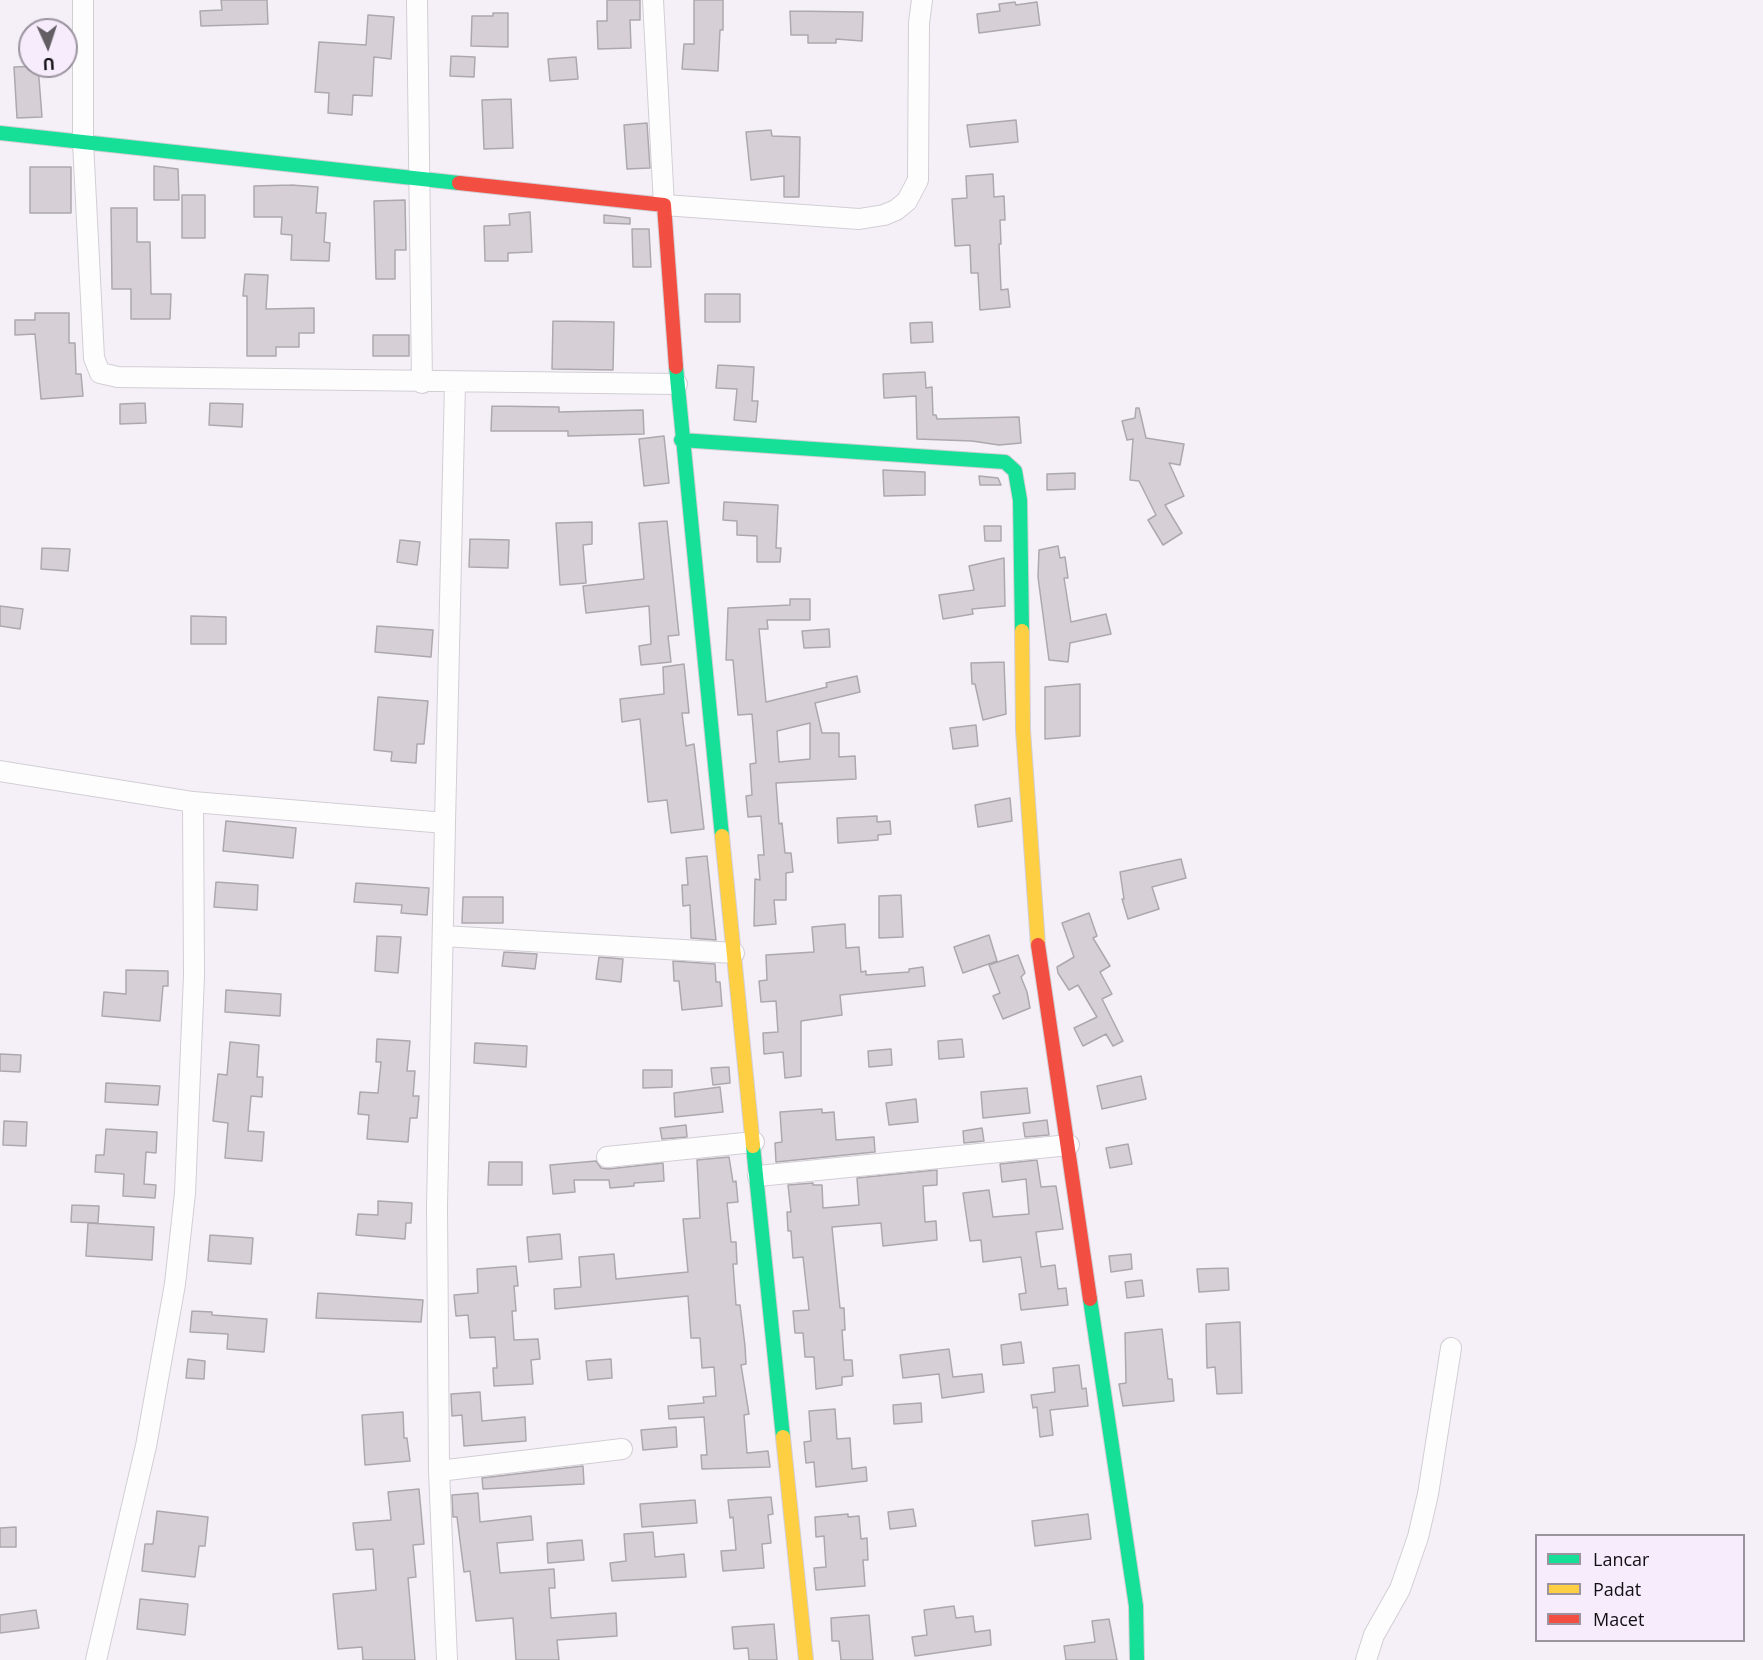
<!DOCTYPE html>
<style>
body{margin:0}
#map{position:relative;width:1763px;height:1660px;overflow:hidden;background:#f5f0f8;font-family:"Open Sans",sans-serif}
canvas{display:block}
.legend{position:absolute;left:1535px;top:1534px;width:210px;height:108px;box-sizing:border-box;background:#f6ecfb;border:2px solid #9b949f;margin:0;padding:8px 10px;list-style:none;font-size:18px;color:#131015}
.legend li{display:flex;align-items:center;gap:12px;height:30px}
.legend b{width:30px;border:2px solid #9b949f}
.north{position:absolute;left:18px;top:18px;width:60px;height:60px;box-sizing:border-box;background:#f6ecfb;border:2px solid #9b949f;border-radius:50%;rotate:177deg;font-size:16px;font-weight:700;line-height:24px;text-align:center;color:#131015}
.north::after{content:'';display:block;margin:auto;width:21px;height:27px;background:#625e64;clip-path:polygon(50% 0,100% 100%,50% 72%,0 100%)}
</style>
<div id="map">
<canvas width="1763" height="1660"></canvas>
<ul class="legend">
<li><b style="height:8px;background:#16e098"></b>Lancar</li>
<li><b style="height:8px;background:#ffcf43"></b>Padat</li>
<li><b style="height:8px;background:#f24e42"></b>Macet</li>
</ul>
<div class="north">U</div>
</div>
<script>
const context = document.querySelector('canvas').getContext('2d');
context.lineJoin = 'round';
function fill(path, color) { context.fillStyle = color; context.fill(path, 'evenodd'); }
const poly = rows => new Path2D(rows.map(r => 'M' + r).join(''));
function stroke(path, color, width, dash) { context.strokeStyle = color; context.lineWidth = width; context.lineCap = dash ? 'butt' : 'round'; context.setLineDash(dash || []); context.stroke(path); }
const building = poly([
 [221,0,267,0,268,24,201,26,200,11,222,10,221,0],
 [607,0,640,0,640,20,630,20,631,48,598,49,597,21,607,21,607,0],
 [694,0,723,0,723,30,720,30,718,71,682,69,684,44,694,44,694,0],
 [1015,2,1016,5,1037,2,1040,25,979,33,977,14,1000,11,999,4,1015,2],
 [790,11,863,12,862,41,836,39,836,43,808,43,808,35,791,35,790,11],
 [493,13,508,13,508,47,471,46,472,16,493,16,493,13],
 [368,15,394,17,391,59,374,57,372,96,353,95,352,115,328,113,329,93,315,92,319,42,366,45,368,15],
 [451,56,475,57,474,77,450,76,451,56],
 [576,57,578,79,550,81,548,59,576,57],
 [38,66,42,117,17,118,14,67,38,66],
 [511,99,513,148,484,149,482,100,511,99],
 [1016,120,1018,142,970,147,967,125,1016,120],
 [647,123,650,168,627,169,624,125,647,123],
 [771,130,772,136,800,137,799,197,784,197,784,176,751,180,746,132,771,130],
 [154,166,178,169,179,200,154,200,154,166],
 [30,167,71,167,71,213,30,213,30,167],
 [993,174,994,197,1004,196,1005,220,1000,220,1001,244,999,244,1001,290,1008,289,1010,307,980,310,978,273,971,273,970,245,955,246,952,199,967,198,966,176,993,174],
 [291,185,318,187,316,213,326,213,324,242,330,243,329,261,291,260,292,235,281,234,282,217,254,217,254,186,291,185],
 [182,195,205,195,205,238,182,238,182,195],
 [405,200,406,250,395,250,395,279,376,279,374,201,405,200],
 [111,208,137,208,137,242,150,242,151,294,171,294,170,319,131,319,131,289,112,289,111,208],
 [530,212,532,252,508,253,508,261,485,261,484,226,510,225,509,214,530,212],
 [604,215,630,218,630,224,604,223,604,215],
 [632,229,649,229,651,267,633,267,632,229],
 [245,274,268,275,266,309,314,308,314,333,299,333,299,347,276,347,276,356,247,356,247,296,243,296,245,274],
 [705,294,740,294,740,322,705,322,705,294],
 [35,313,69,313,69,343,75,343,76,374,81,374,83,396,41,399,35,334,15,335,15,320,35,320,35,313],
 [553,321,614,322,613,370,552,369,553,321],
 [932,322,933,342,911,343,910,323,932,322],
 [373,335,409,335,409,356,373,356,373,335],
 [718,365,754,367,752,401,758,401,756,422,734,420,737,389,716,388,718,365],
 [925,372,926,388,932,387,933,415,936,415,937,419,1019,417,1021,443,999,445,972,441,917,439,916,396,884,398,883,374,925,372],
 [145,403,146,423,120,424,120,404,145,403],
 [210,403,243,404,242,427,209,425,210,403],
 [492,406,559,407,559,412,643,410,644,434,568,436,568,431,491,431,492,406],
 [1136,408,1139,408,1146,438,1184,444,1180,465,1169,463,1184,496,1165,505,1182,533,1163,545,1148,520,1156,515,1139,481,1130,480,1133,439,1127,440,1122,421,1135,418,1136,408],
 [664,436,669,483,644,486,639,439,664,436],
 [883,470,925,472,925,495,884,496,883,470],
 [1075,473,1075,489,1047,490,1047,474,1075,473],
 [979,476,998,478,1001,485,980,485,979,476],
 [724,502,778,505,776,548,781,548,780,562,757,562,757,536,737,535,737,521,723,520,724,502],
 [667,521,679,635,668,636,671,662,641,665,639,646,651,644,649,606,586,613,583,586,644,579,639,523,667,521],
 [592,522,592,544,583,545,586,583,560,585,556,523,592,522],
 [984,526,1001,526,1001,541,985,541,984,526],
 [470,539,509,540,508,568,469,567,470,539],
 [400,540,420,542,417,565,397,562,400,540],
 [1058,546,1060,558,1065,557,1068,578,1064,578,1071,622,1106,614,1111,634,1070,643,1068,662,1049,660,1038,577,1039,550,1058,546],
 [42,548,70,549,68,571,41,569,42,548],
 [1004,558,1005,606,972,609,973,614,943,619,939,595,974,590,969,566,1004,558],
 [790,599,810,599,810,620,767,620,768,629,759,629,766,702,827,687,826,683,857,676,860,692,815,703,822,733,839,733,839,757,855,756,856,779,776,783,779,824,782,823,785,853,791,853,793,872,786,873,786,900,774,900,776,924,754,926,755,879,760,880,758,855,764,855,761,816,748,817,746,796,752,795,750,764,756,763,752,714,738,715,733,660,726,660,728,608,790,605,790,599],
 [810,723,810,759,779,762,777,731,810,723],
 [0,606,23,609,20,629,0,626,0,606],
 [191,616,226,617,226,644,191,644,191,616],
 [377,626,433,630,431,657,375,652,377,626],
 [829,629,830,647,804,648,802,631,829,629],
 [1004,662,1006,714,983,720,975,684,972,684,971,663,1004,662],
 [684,664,689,713,682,713,686,746,694,744,704,829,671,833,667,800,648,802,640,719,622,722,620,699,664,694,663,667,684,664],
 [1080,684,1080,736,1045,739,1045,687,1080,684],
 [378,697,428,701,424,744,417,744,416,763,391,761,392,752,374,750,378,697],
 [976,725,978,746,953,749,950,728,976,725],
 [1010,798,1012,821,978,827,975,805,1010,798],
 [877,816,877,822,890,821,891,834,878,835,878,840,838,843,837,818,877,816],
 [226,821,296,828,293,858,223,851,226,821],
 [707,856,716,940,691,938,690,905,683,906,682,885,688,885,686,858,707,856],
 [1181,859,1186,878,1152,887,1159,909,1128,919,1122,899,1124,899,1120,872,1181,859],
 [216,882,258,885,257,910,214,907,216,882],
 [356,883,429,888,427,915,401,913,402,905,354,902,356,883],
 [901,895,903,937,879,938,879,896,901,895],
 [463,897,503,897,503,923,462,923,463,897],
 [1089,913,1097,936,1093,938,1110,966,1100,972,1112,994,1102,999,1123,1041,1113,1046,1106,1034,1083,1046,1074,1028,1097,1017,1078,985,1069,990,1058,973,1057,967,1074,957,1062,923,1089,913],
 [845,924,846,948,859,947,861,972,866,971,866,975,909,972,909,969,923,967,925,986,840,995,842,1015,801,1021,801,1076,785,1078,783,1052,764,1054,763,1033,778,1032,776,1001,761,1002,759,981,767,980,766,955,814,952,812,927,845,924],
 [989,935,997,961,963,973,954,947,989,935],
 [377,936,401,937,398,973,375,971,377,936],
 [504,952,537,954,535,969,502,966,504,952],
 [1018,955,1025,973,1021,977,1027,992,1030,1008,1003,1019,993,996,1000,993,989,965,1018,955],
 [599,957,623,959,621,982,596,979,599,957],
 [673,961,715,964,716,982,720,982,722,1006,682,1010,679,981,674,981,673,961],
 [126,970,168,971,168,986,163,986,160,1021,102,1016,104,992,126,994,126,970],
 [226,990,281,994,280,1016,225,1012,226,990],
 [377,1039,410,1041,407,1071,415,1071,413,1096,419,1096,417,1118,410,1118,408,1142,367,1139,369,1115,358,1114,360,1092,378,1093,381,1062,376,1062,377,1039],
 [962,1039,964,1057,939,1059,938,1041,962,1039],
 [230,1042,259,1045,257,1077,263,1077,262,1097,251,1096,248,1131,264,1132,262,1161,225,1158,228,1123,213,1121,218,1074,227,1075,230,1042],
 [475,1043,527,1046,526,1067,474,1063,475,1043],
 [891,1049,892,1065,869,1067,868,1051,891,1049],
 [0,1054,21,1055,20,1072,0,1071,0,1054],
 [729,1067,730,1083,713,1085,711,1068,729,1067],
 [643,1070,672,1070,672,1087,643,1088,643,1070],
 [1141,1076,1146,1099,1102,1109,1097,1086,1141,1076],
 [106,1083,160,1086,158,1105,105,1102,106,1083],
 [720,1087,723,1112,675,1117,674,1093,720,1087],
 [1027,1088,1030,1113,983,1118,981,1092,1027,1088],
 [916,1099,918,1122,889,1125,886,1103,916,1099],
 [822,1109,822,1113,834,1112,836,1140,874,1137,875,1152,776,1162,775,1143,782,1142,780,1112,822,1109],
 [1047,1120,1049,1135,1025,1137,1023,1123,1047,1120],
 [4,1121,27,1122,26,1146,3,1145,4,1121],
 [686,1125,687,1137,662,1139,660,1128,686,1125],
 [982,1128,984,1141,964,1143,963,1131,982,1128],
 [106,1129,157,1132,156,1153,146,1152,144,1184,156,1185,155,1198,123,1196,124,1174,95,1172,96,1155,104,1155,106,1129],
 [1128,1144,1132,1164,1110,1168,1106,1148,1128,1144],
 [729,1157,733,1182,736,1181,738,1202,727,1203,731,1242,736,1242,737,1264,733,1264,736,1305,740,1305,745,1346,746,1364,741,1365,749,1414,744,1415,747,1453,768,1451,770,1467,702,1469,701,1455,707,1455,704,1417,669,1419,668,1406,704,1403,703,1397,716,1396,714,1367,702,1368,700,1338,691,1338,688,1296,555,1309,554,1289,581,1287,579,1257,614,1254,616,1279,688,1272,683,1219,700,1218,697,1160,729,1157],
 [1037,1160,1041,1187,1056,1186,1063,1229,1036,1232,1041,1267,1055,1265,1058,1289,1066,1288,1068,1305,1021,1310,1019,1294,1026,1293,1021,1257,983,1262,981,1240,970,1241,963,1193,989,1190,993,1217,1029,1214,1026,1179,1002,1182,1000,1164,1037,1160],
 [596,1161,601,1168,608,1169,663,1163,664,1181,634,1183,634,1186,610,1188,609,1180,574,1180,575,1192,553,1194,550,1165,596,1161],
 [489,1162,522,1162,522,1185,488,1185,489,1162],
 [937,1170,937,1185,923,1186,925,1222,936,1221,937,1240,883,1246,881,1223,832,1227,840,1308,844,1308,845,1330,842,1330,844,1360,852,1360,853,1376,842,1377,842,1385,816,1389,814,1357,805,1357,803,1333,795,1333,793,1311,809,1310,803,1257,793,1258,791,1231,788,1231,787,1212,791,1212,788,1185,813,1183,813,1185,822,1185,823,1208,859,1205,857,1178,937,1170],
 [378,1201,412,1203,411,1223,406,1223,405,1239,356,1235,358,1214,378,1215,378,1201],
 [72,1205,99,1206,98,1223,71,1222,72,1205],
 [88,1223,154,1227,152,1260,86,1256,88,1223],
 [560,1234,562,1259,529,1262,527,1237,560,1234],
 [210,1235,253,1238,251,1264,208,1261,210,1235],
 [1131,1254,1132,1269,1111,1272,1109,1256,1131,1254],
 [516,1266,518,1286,514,1286,516,1311,512,1311,514,1340,538,1339,540,1359,531,1360,533,1384,494,1386,493,1368,497,1368,495,1337,470,1338,468,1315,456,1316,454,1295,478,1293,477,1269,516,1266],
 [1228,1268,1229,1290,1199,1292,1197,1269,1228,1268],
 [1142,1280,1144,1296,1127,1298,1125,1282,1142,1280],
 [318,1293,423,1300,421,1322,316,1318,318,1293],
 [192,1311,212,1312,212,1315,267,1319,264,1352,227,1349,228,1334,190,1332,192,1311],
 [1240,1322,1242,1393,1217,1394,1215,1367,1207,1368,1206,1324,1240,1322],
 [1162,1329,1168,1379,1172,1379,1174,1401,1123,1406,1119,1384,1126,1383,1125,1333,1162,1329],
 [1021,1342,1024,1363,1003,1365,1001,1345,1021,1342],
 [949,1349,953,1377,982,1374,984,1392,942,1398,939,1374,903,1378,900,1355,949,1349],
 [188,1359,205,1361,204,1379,186,1378,188,1359],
 [611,1359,612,1378,588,1380,586,1361,611,1359],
 [1079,1365,1082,1389,1086,1388,1088,1406,1050,1410,1053,1435,1040,1437,1037,1407,1033,1408,1031,1395,1055,1392,1053,1368,1079,1365],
 [480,1392,482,1421,525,1417,526,1441,464,1446,462,1415,452,1416,451,1394,480,1392],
 [921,1403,922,1422,894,1424,893,1405,921,1403],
 [835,1409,837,1439,850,1438,852,1469,866,1467,867,1481,816,1487,814,1462,806,1463,804,1442,811,1441,809,1411,835,1409],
 [403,1412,404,1438,407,1438,410,1461,365,1465,362,1415,403,1412],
 [676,1427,677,1447,643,1450,641,1430,676,1427],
 [583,1466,584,1484,483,1489,482,1478,583,1466],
 [419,1489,424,1544,413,1545,416,1577,408,1578,415,1660,363,1660,362,1647,338,1649,333,1594,376,1590,373,1549,356,1550,353,1523,391,1520,388,1492,419,1489],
 [478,1493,480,1522,531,1516,533,1540,497,1543,500,1573,554,1569,555,1588,549,1588,551,1618,616,1613,617,1636,557,1640,559,1660,516,1660,513,1618,476,1621,470,1571,464,1572,457,1517,453,1517,452,1495,478,1493],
 [771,1497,773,1514,768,1515,771,1543,762,1544,764,1568,723,1571,721,1551,736,1550,733,1517,730,1518,728,1500,771,1497],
 [695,1500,697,1523,642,1527,640,1504,695,1500],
 [913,1509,916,1526,890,1529,888,1512,913,1509],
 [157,1511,208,1517,205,1546,199,1546,195,1577,142,1571,145,1544,153,1544,157,1511],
 [848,1514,848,1517,859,1516,861,1539,867,1538,868,1560,863,1560,865,1586,816,1590,814,1568,826,1567,824,1536,816,1537,815,1517,848,1514],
 [1088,1514,1091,1539,1035,1546,1032,1521,1088,1514],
 [16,1527,16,1547,0,1547,0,1528,16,1527],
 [653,1532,655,1557,684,1554,686,1577,612,1581,610,1563,626,1561,624,1534,653,1532],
 [582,1540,584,1560,548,1563,547,1543,582,1540],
 [140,1599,188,1604,185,1635,137,1629,140,1599],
 [954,1606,956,1618,973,1616,975,1632,990,1630,991,1645,915,1656,912,1637,927,1635,924,1610,954,1606],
 [36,1610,39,1628,0,1633,0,1615,36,1610],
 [869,1615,873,1660,841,1660,839,1641,832,1641,831,1618,869,1615],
 [1109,1619,1117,1660,1066,1660,1064,1646,1095,1642,1092,1621,1109,1619],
 [774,1624,777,1660,749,1660,748,1648,734,1649,732,1627,774,1624]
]);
const street = poly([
 [83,0,83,142,94,358,100,373,118,377,677,384],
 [417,0,422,383],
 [653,0,664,205,859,219,884,215,896,210,907,201,918,180,919,23,922,0],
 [0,771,193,802,445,823,437,1206,439,1471,447,1660],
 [445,823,455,383],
 [443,936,734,953],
 [607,1157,754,1142],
 [758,1176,1069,1145],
 [439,1471,622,1449],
 [96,1660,146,1446,175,1284,185,1193,194,976,193,802],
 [1366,1660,1374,1635,1400,1589,1418,1537,1428,1494,1451,1348]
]);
const fast = poly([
 [0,133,459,183],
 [676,367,722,836],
 [681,440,1005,462,1015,471,1020,500,1022,631],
 [753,1146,783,1437],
 [1090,1299,1136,1606,1137,1660]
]);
const slow = poly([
 [1022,631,1023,730,1038,945],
 [722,836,753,1146],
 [783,1437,806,1660]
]);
const jam = poly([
 [459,183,664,205,676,367],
 [1038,945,1090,1299]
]);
fill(building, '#d6d0d6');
stroke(building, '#aca8ad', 1.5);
stroke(street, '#d2ced4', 22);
stroke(fast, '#d2ced4', 16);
stroke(slow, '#d2ced4', 16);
stroke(jam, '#d2ced4', 16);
stroke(street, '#fefdfe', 20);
stroke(fast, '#16e098', 14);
stroke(slow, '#ffcf43', 14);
stroke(jam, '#f24e42', 14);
</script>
